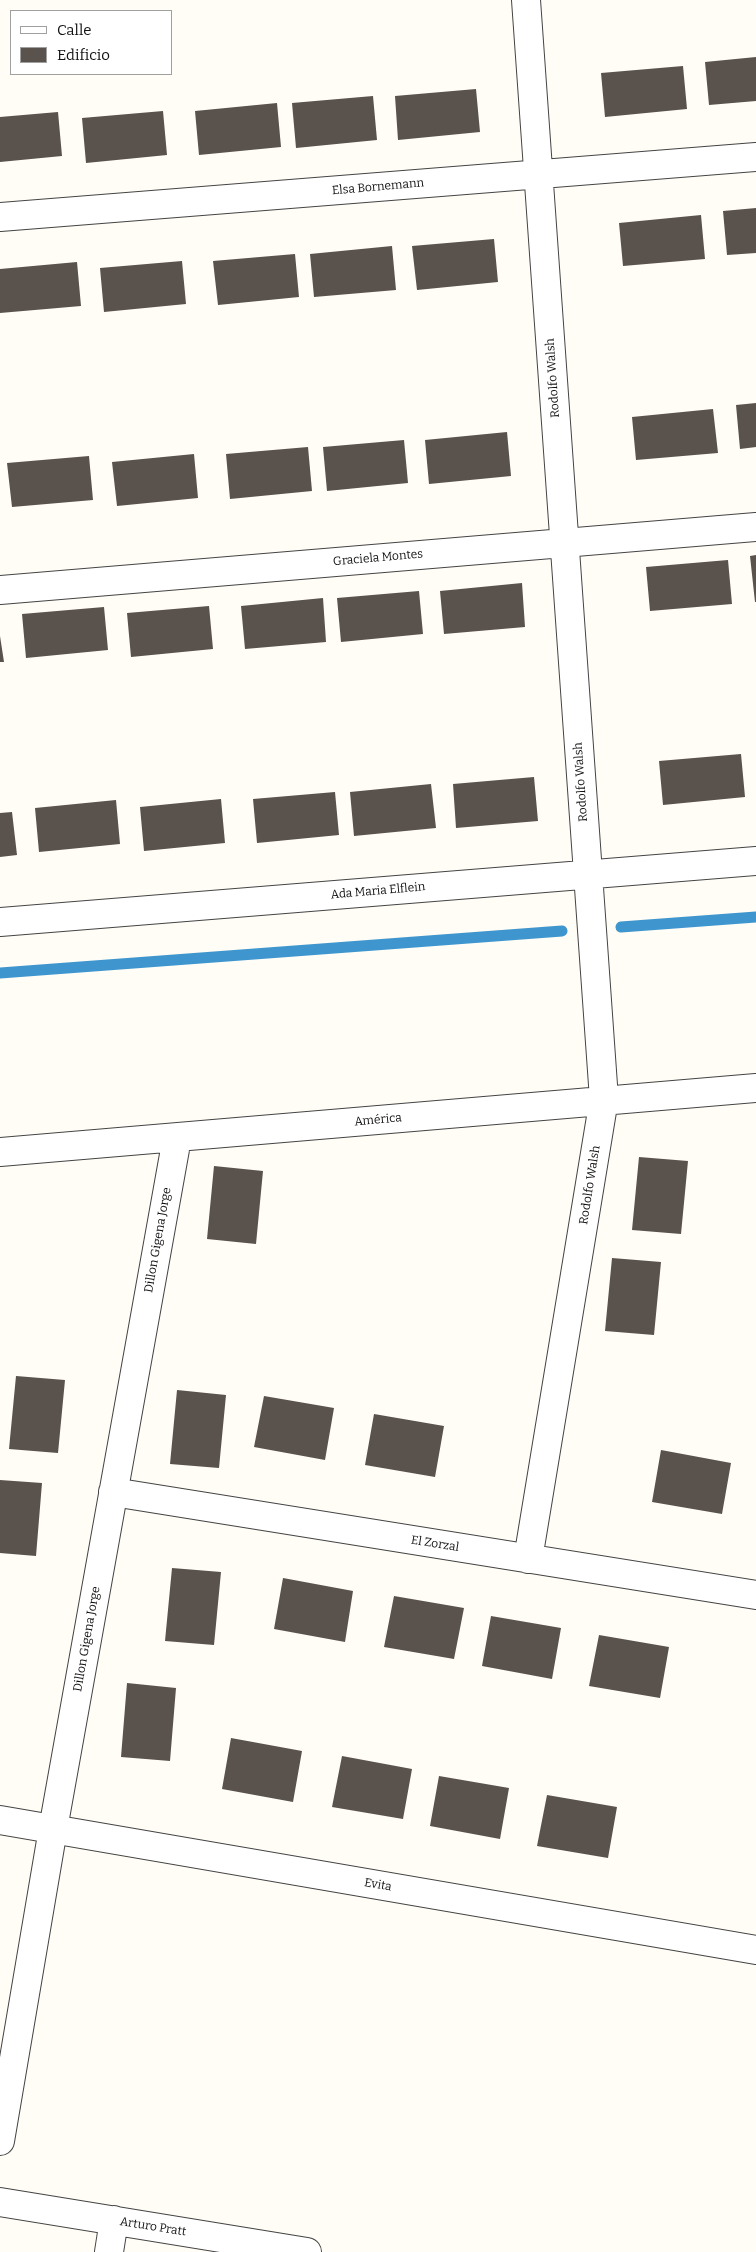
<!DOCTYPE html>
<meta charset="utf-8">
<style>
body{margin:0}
#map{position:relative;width:756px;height:2252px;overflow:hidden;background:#fffdf5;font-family:Bitter,serif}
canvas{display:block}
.legend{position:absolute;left:10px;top:10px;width:162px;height:65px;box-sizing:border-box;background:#fff;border:1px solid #a0a0a0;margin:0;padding:6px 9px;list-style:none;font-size:15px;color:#111}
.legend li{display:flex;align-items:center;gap:10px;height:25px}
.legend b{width:25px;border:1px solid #a0a0a0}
</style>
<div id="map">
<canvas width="756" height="2252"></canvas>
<ul class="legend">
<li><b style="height:6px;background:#fff"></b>Calle</li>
<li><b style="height:14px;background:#5a524d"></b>Edificio</li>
</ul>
</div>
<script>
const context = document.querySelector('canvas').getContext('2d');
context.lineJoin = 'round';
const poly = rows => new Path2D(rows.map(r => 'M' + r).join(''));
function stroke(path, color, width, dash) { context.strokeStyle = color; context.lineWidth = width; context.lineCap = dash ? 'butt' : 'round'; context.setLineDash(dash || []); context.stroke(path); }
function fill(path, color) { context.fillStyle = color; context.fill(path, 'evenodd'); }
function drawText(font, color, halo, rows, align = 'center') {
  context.font = font + ' Bitter,serif'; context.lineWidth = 5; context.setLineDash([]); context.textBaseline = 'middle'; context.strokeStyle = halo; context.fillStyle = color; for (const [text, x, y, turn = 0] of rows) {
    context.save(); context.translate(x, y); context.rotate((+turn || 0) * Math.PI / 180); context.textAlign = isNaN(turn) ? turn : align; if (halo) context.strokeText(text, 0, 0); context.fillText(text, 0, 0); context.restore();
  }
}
const stream = poly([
 [621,927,756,917],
 [0,973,562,931]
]);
const building = poly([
 [756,57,756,101,709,105,705,62],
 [683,66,687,109,605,117,601,73],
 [476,89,480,132,398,140,395,96],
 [373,96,377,140,296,148,292,103],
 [277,103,281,147,199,155,195,111],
 [163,111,167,155,86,163,82,118],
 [58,112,62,156,0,162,0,117],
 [756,208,756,253,727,255,723,211],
 [701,215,705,259,623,266,619,223],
 [494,239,498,282,417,290,412,246],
 [392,246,396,290,314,297,310,254],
 [295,254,299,297,218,305,213,261],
 [182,261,186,304,104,312,100,268],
 [77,262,81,306,0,313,0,269],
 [756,403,756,447,740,449,736,405],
 [713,409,718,453,636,460,632,417],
 [507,432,511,476,429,484,425,440],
 [404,440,408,483,327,491,323,447],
 [308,447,312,491,230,499,226,454],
 [194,454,198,498,117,506,112,462],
 [89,456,93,500,12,507,7,463],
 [756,555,756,602,755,602,750,556],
 [728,560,732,604,650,611,646,567],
 [522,583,525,627,444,634,440,591],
 [419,591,423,634,341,642,337,598],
 [323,598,326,642,245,649,241,606],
 [209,606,213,649,131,657,127,613],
 [104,607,108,650,26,658,22,614],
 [0,636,4,662,0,662],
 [741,754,745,797,663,805,659,761],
 [534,777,538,821,456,828,453,784],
 [431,784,436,828,354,836,350,792],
 [335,792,339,835,257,843,253,799],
 [221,799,225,843,144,851,140,807],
 [116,800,120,844,39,852,35,808],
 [12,812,17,855,0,857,0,813],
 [639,1157,688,1161,681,1234,632,1230],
 [214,1166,263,1171,256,1244,207,1239],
 [612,1258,661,1262,654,1335,605,1331],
 [16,1376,65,1380,58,1453,9,1449],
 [177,1390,226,1395,219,1468,170,1464],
 [264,1396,334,1408,325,1460,254,1447],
 [374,1414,444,1426,435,1477,365,1465],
 [661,1450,731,1463,722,1514,652,1502],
 [0,1480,42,1483,36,1556,0,1553],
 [172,1568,221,1572,214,1645,165,1641],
 [283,1578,353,1591,345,1642,274,1629],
 [394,1596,464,1608,454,1659,384,1647],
 [491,1616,561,1628,552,1679,482,1666],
 [599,1635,669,1647,660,1698,589,1686],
 [127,1683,176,1688,170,1761,121,1757],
 [231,1738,302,1751,293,1802,222,1789],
 [342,1756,412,1769,403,1819,332,1807],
 [439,1776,509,1788,500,1839,430,1826],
 [547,1795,617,1807,608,1858,537,1846]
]);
const minor = poly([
 [526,0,604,1099,528,1559],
 [0,217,756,157],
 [0,590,756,527],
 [0,922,756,861],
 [0,1152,756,1088],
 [113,1492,756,1595],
 [0,2141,53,1829,177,1138],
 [0,2202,307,2252],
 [109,2252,114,2220]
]);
const tertiary = poly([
 [0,1820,756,1950]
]);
const streetNames = [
 ["Elsa Bornemann",378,187,-5],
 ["Rodolfo Walsh",553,378,-94],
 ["Graciela Montes",378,558,-5],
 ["Rodolfo Walsh",581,782,-94],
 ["Ada Maria Elflein",378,891,-5],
 ["América",378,1120,-5],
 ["Rodolfo Walsh",590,1185,-81],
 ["Dillon Gigena Jorge",158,1240,-80],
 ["El Zorzal",435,1544,9],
 ["Dillon Gigena Jorge",87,1639,-80],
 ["Evita",378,1885,10],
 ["Arturo Pratt",153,2227,9]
];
stroke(stream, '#3f96cf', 11);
fill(building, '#5a524d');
stroke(minor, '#444', 30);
stroke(tertiary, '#444', 30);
stroke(minor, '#fff', 28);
stroke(tertiary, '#fff', 28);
drawText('12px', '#111', '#fff', streetNames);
</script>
